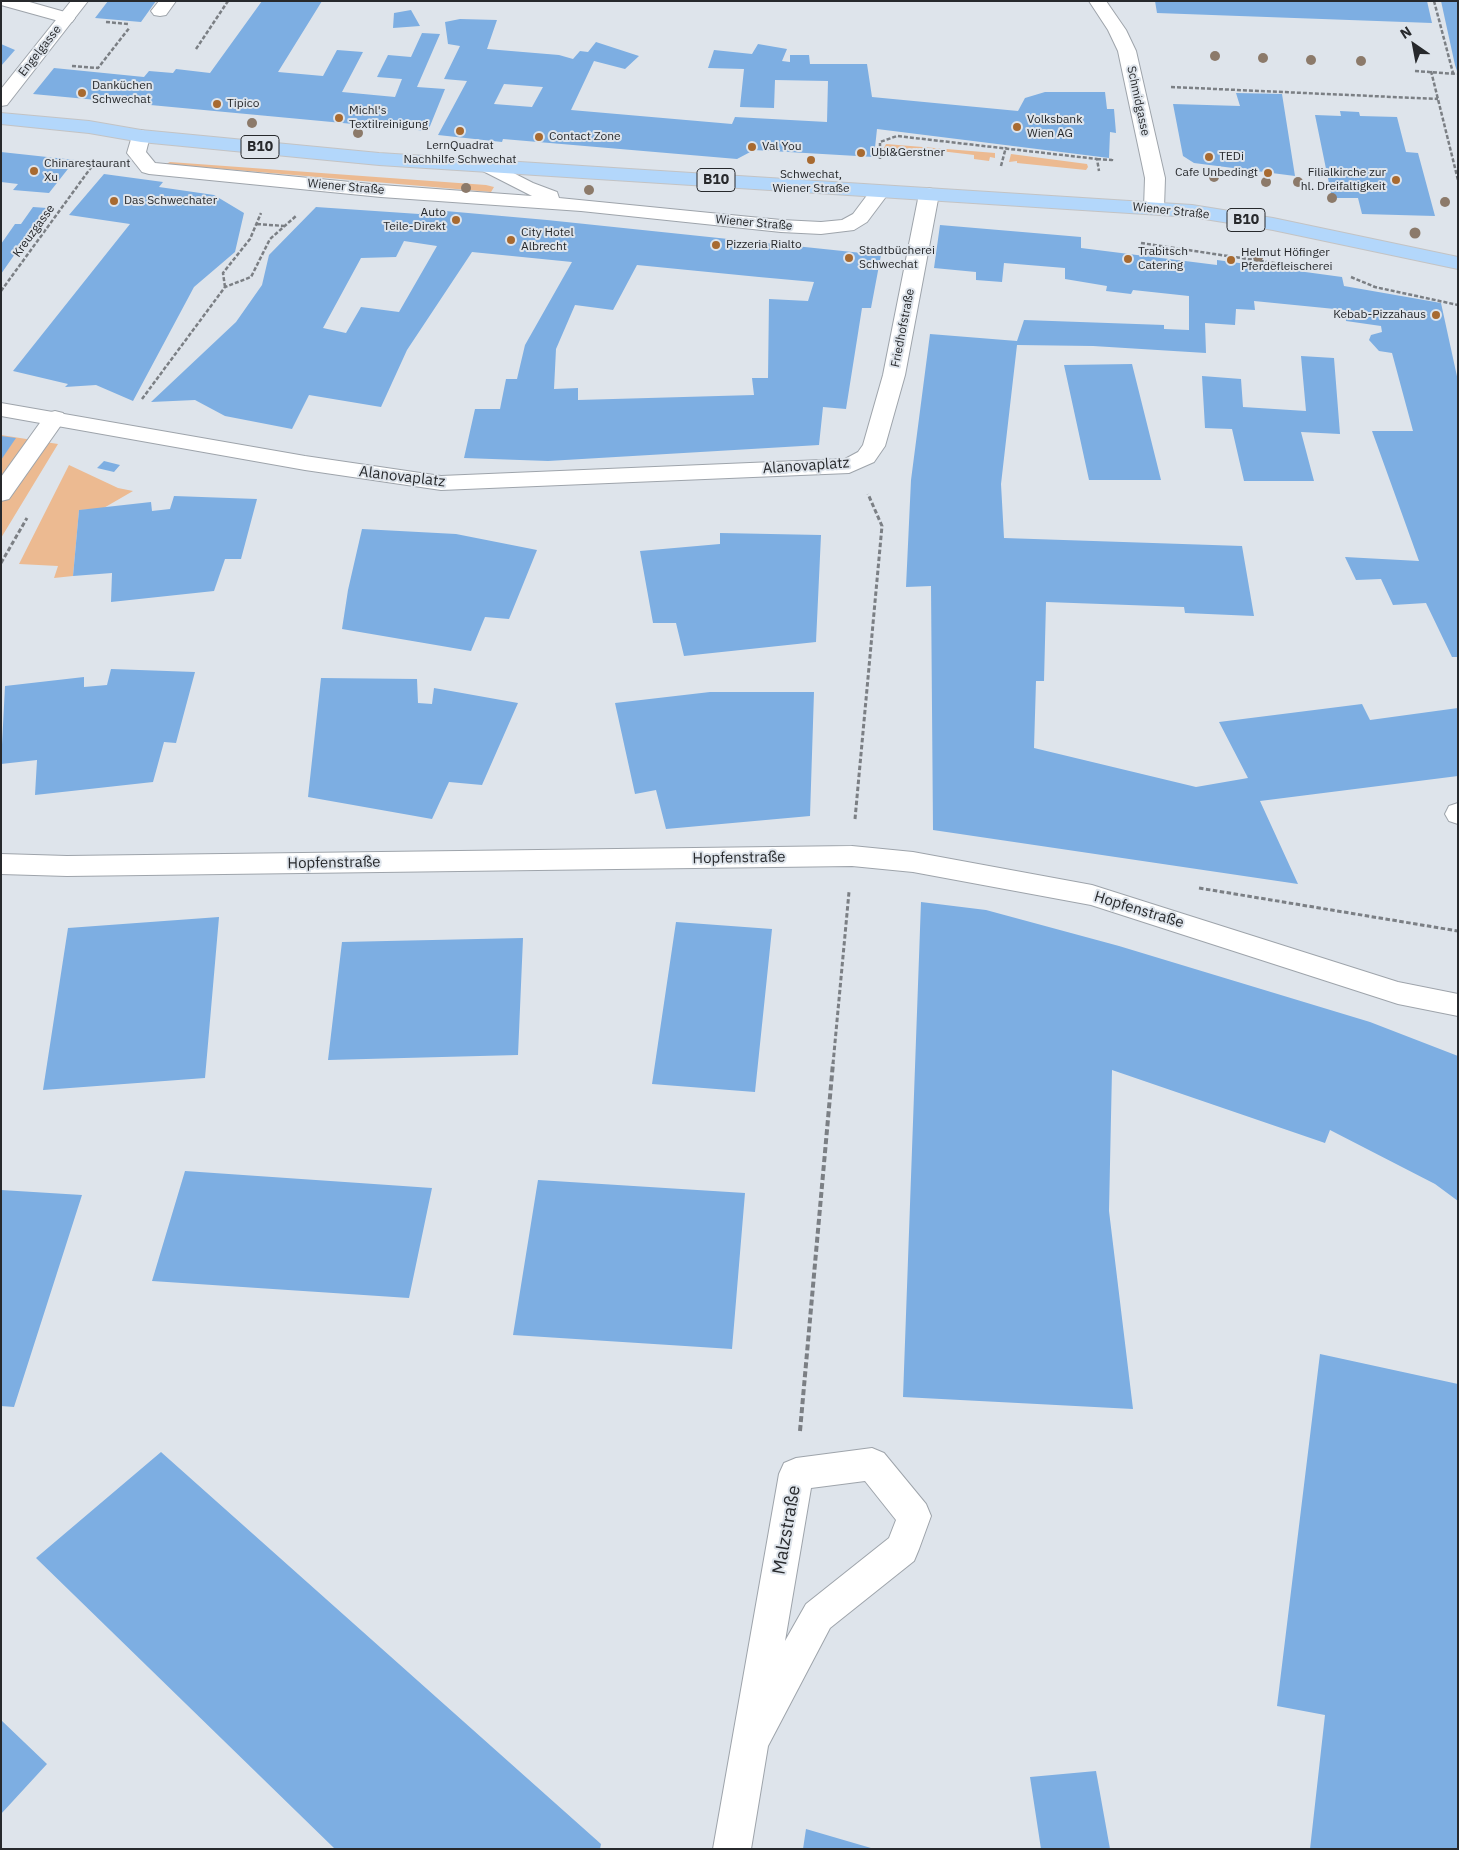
<!DOCTYPE html>
<meta charset="utf-8">
<style>
body{margin:0}
#map{position:relative;width:1459px;height:1850px;overflow:hidden;background:#dee4eb;font-family:"IBM Plex Sans",sans-serif}
canvas{display:block}
.frame{position:absolute;inset:0;border:2px solid #27292c;pointer-events:none}
.north{position:absolute;left:1389px;top:20px;width:50px;height:50px;-webkit-text-stroke:4px #dee4eb;paint-order:stroke;rotate:327deg;font-size:14px;font-weight:700;line-height:20px;text-align:center;color:#27292c}
.north::after{content:'';display:block;margin:auto;width:18px;height:22px;background:#27292c;clip-path:polygon(50% 0,100% 100%,50% 72%,0 100%)}
</style>
<div id="map">
<canvas width="1459" height="1850"></canvas>
<div class="frame"></div>
<div class="north">N</div>
</div>
<script>
const context = document.querySelector('canvas').getContext('2d');
context.lineJoin = 'round';
function fill(path, color) { context.fillStyle = color; context.fill(path, 'evenodd'); }
const poly = rows => new Path2D(rows.map(r => 'M' + r).join(''));
function stroke(path, color, width, dash) { context.strokeStyle = color; context.lineWidth = width; context.lineCap = dash ? 'butt' : 'round'; context.setLineDash(dash || []); context.stroke(path); }
function drawText(font, color, halo, rows, align = 'center') {
  context.font = font + ' "IBM Plex Sans",sans-serif'; context.lineWidth = 4; context.setLineDash([]); context.textBaseline = 'middle'; context.strokeStyle = halo; context.fillStyle = color; for (const [text, x, y, turn = 0] of rows) {
    context.save(); context.translate(x, y); context.rotate((+turn || 0) * Math.PI / 180); context.textAlign = isNaN(turn) ? turn : align; if (halo) context.strokeText(text, 0, 0); context.fillText(text, 0, 0); context.restore();
  }
}
const green = poly([
 [886,144,995,153,995,158,990,157,989,161,974,159,974,155,932,150,930,154,889,154,884,148],
 [1011,154,1087,164,1088,167,1086,170,1017,163,1017,161,1009,162],
 [170,162,486,185,494,187,491,192,166,164],
 [1,435,58,444,1,538],
 [69,465,118,488,133,491,102,509,79,510,73,576,54,578,58,566,19,564]
]);
const building = poly([
 [108,1,156,1,141,22,95,18],
 [262,1,322,1,278,72,323,76,337,50,363,52,342,92,395,97,402,79,377,77,388,55,411,57,422,33,440,34,417,87,445,89,428,131,33,94,54,68,144,77,149,71,173,73,176,69,210,73],
 [1155,1,1427,1,1432,23,1157,13],
 [1441,1,1458,1,1458,74,1455,65],
 [411,10,420,26,393,28,394,13],
 [460,19,497,20,487,49,559,55,573,59,580,51,588,52,596,42,639,56,625,69,594,61,571,110,732,124,735,117,827,122,828,81,775,80,774,108,740,107,744,69,708,68,714,50,752,54,758,44,787,49,782,61,790,62,790,55,809,55,810,64,867,64,872,97,1018,111,1025,98,1045,92,1105,92,1107,109,1114,109,1116,133,1110,132,1109,158,877,129,874,157,754,150,737,159,503,139,502,142,438,135,467,81,444,79,460,46,448,44,445,22],
 [504,84,543,87,532,107,494,104],
 [1,44,15,50,1,66],
 [1236,93,1282,94,1295,176,1194,163,1183,156,1173,104,1240,106],
 [1340,111,1359,112,1360,116,1397,117,1406,152,1418,153,1435,216,1362,214,1358,198,1332,198,1315,115,1341,116],
 [1,152,75,160,49,193,13,190,18,184,1,182],
 [104,174,163,182,159,187,214,195,244,213,235,252,194,287,133,401,96,385,65,387,68,384,13,371,130,224,69,215],
 [33,207,47,208,1,274,1,244,15,224,21,224],
 [316,207,419,214,423,209,547,220,881,255,871,308,862,308,846,409,823,407,819,445,548,461,464,458,475,409,500,409,506,379,517,379,525,345,572,262,472,252,407,350,381,407,309,395,292,429,225,416,195,400,151,402,236,322,262,285,269,255],
 [404,241,437,246,399,312,361,307,346,333,323,328,361,258,396,257],
 [637,265,759,277,814,282,808,301,769,299,768,378,752,378,754,395,578,400,578,388,554,389,556,349,575,305,613,310],
 [940,225,1081,237,1081,248,1217,265,1217,260,1342,277,1344,286,1441,303,1458,381,1458,657,1452,657,1426,603,1393,605,1381,579,1356,580,1345,557,1419,561,1372,431,1413,431,1392,353,1379,351,1369,340,1371,335,1382,332,1381,326,1346,321,1345,310,1254,301,1255,310,1236,309,1235,325,1205,323,1206,353,1093,346,1017,345,1001,484,1004,538,1242,546,1254,616,1185,613,1184,607,1046,602,1044,681,1036,681,1034,748,1196,787,1248,778,1219,722,1362,704,1370,720,1458,708,1458,776,1260,801,1298,884,933,830,931,586,906,587,911,480,930,334,1017,341,1024,320,1164,325,1164,329,1189,330,1189,296,1133,290,1131,294,1106,291,1107,286,1065,279,1065,268,1004,263,1002,282,976,280,976,272,934,268],
 [1301,356,1334,358,1340,434,1301,432,1314,481,1244,481,1232,429,1205,428,1202,376,1241,379,1243,407,1306,411],
 [1132,364,1161,480,1089,480,1064,365],
 [1,436,16,438,1,460],
 [104,461,120,465,114,472,97,468],
 [174,496,257,499,241,559,225,559,214,591,111,602,112,573,73,576,79,510,151,502,152,511,170,509],
 [362,529,456,534,537,550,509,619,485,617,471,651,342,629,348,590],
 [720,533,821,535,816,642,684,656,676,623,653,623,640,551,720,544],
 [111,669,195,672,176,743,164,742,153,782,35,795,37,760,1,764,5,686,84,677,84,687,107,685],
 [321,678,417,679,418,703,432,704,434,688,518,703,482,785,449,782,432,819,308,797],
 [710,692,814,692,810,816,666,829,656,790,635,794,615,703],
 [921,902,986,910,1119,946,1370,1022,1458,1056,1458,1201,1435,1184,1330,1130,1325,1143,1112,1070,1109,1211,1133,1409,903,1397],
 [219,917,205,1078,43,1090,68,928],
 [676,922,772,929,755,1092,652,1084],
 [523,938,518,1055,328,1060,342,942],
 [185,1171,432,1188,409,1298,152,1281],
 [538,1180,745,1193,732,1349,513,1335],
 [1,1190,82,1195,14,1407,1,1406],
 [1320,1354,1458,1384,1458,1849,1310,1849,1325,1715,1277,1706],
 [161,1452,601,1844,600,1849,335,1849,36,1558],
 [1,1720,47,1764,1,1814],
 [1096,1771,1110,1849,1041,1849,1030,1777],
 [806,1829,871,1848,871,1849,803,1849]
]);
const pathFar2 = poly([
 [1434,1,1453,73],
 [106,22,128,24],
 [196,49,228,1],
 [72,66,98,68,130,27],
 [1415,71,1457,74],
 [1431,71,1458,180],
 [1171,87,1438,99],
 [880,159,880,142,897,136,1097,159,1099,171],
 [1097,159,1112,160,1112,158],
 [1001,166,1006,147],
 [257,224,284,226],
 [1141,243,1308,268],
 [1351,277,1375,287,1458,305],
 [225,287,223,273,250,239,261,213],
 [1,291,95,162],
 [142,399,225,287,251,277,270,239,296,216]
]);
const pathFar1 = poly([
 [1,563,27,518],
 [855,819,882,526,868,494],
 [1199,888,1458,931],
 [833,1064,849,892]
]);
const path = poly([
 [800,1431,833,1063]
]);
const service = poly([
 [1,1,26,1,72,14,75,18,72,22,66,23,1,5,1,1],
 [159,1,176,1,166,15,160,16,154,15,151,11,159,1],
 [55,411,63,413,66,418,9,499,1,501,1,477,47,413,55,411],
 [1458,803,1458,824,1449,821,1445,814,1449,806,1458,803],
 [872,1448,884,1453,926,1504,931,1516,919,1549,914,1561,830,1628,768,1746,751,1849,713,1849,779,1474,784,1463,796,1458,872,1448],
 [865,1481,896,1520,889,1538,806,1604,785,1641,811,1488,865,1481]
]);
const minor = poly([
 [71,1,88,1,7,105,1,106,1,89,71,1],
 [1089,1,1106,1,1126,30,1136,51,1165,178,1164,208,1161,212,1147,212,1144,208,1145,178,1118,51,1108,30,1089,1],
 [141,130,148,132,150,136,146,152,155,163,381,185,532,196,479,169,477,165,479,161,486,159,533,183,557,192,559,198,781,220,821,222,842,220,853,214,874,186,888,186,891,190,867,222,854,230,821,234,781,232,581,211,381,197,149,174,142,172,127,153,132,136,134,132,141,130],
 [929,188,936,190,939,194,905,375,885,446,874,462,849,473,441,490,305,470,1,416,1,403,305,456,441,476,845,459,858,452,863,445,883,375,919,194,922,190,929,188],
 [852,846,913,852,1092,885,1398,982,1458,994,1458,1016,1398,1004,1091,905,913,872,852,866,67,876,1,874,1,854,67,856,852,846]
]);
const primary = poly([
 [1,113,89,121,141,130,379,153,1192,205,1273,218,1458,257,1458,269,1273,230,1192,217,379,165,141,142,89,133,1,124,1,113]
]);
const trees = [
 [1215,56,5],
 [1263,58,5],
 [1311,60,5],
 [1361,61,5],
 [252,123,5],
 [358,133,5],
 [1214,177,5],
 [1266,182,5],
 [1298,182,5],
 [466,188,5],
 [589,190,5],
 [1332,198,5],
 [1445,202,5],
 [1415,233,5.5],
 [1258,256,5.5]
];
const markers = [
 [82,93,5,"#a86a30"],
 [217,104,5,"#a86a30"],
 [339,118,5,"#a86a30"],
 [1017,127,5,"#a86a30"],
 [460,131,5,"#a86a30"],
 [539,137,5,"#a86a30"],
 [752,147,5,"#a86a30"],
 [861,153,5,"#a86a30"],
 [1209,157,5,"#a86a30"],
 [811,160,5,"#a86a30"],
 [34,171,5,"#a86a30"],
 [1268,173,5,"#a86a30"],
 [1396,180,5,"#a86a30"],
 [114,201,5,"#a86a30"],
 [456,220,5,"#a86a30"],
 [511,240,5,"#a86a30"],
 [716,245,5,"#a86a30"],
 [849,258,5,"#a86a30"],
 [1128,259,5,"#a86a30"],
 [1231,260,5,"#a86a30"],
 [1436,315,5,"#a86a30"]
];
const farStreetnames = [
 ["Engelgasse",40,51,-52],
 ["Schmidgasse",1138,101,78],
 ["Wiener Straße",346,187,5],
 ["Wiener Straße",1171,211,6],
 ["Wiener Straße",754,223,5],
 ["Kreuzgasse",34,231,-54],
 ["Friedhofstraße",903,328,-79]
];
const farPoinames = [
 ["Danküchen",92,86],
 ["Schwechat",92,100],
 ["Tipico",227,104],
 ["Michl's",349,111],
 ["Textilreinigung",349,125],
 ["Volksbank",1027,120],
 ["Wien AG",1027,134],
 ["Contact Zone",549,137],
 ["LernQuadrat",460,146,"center"],
 ["Nachhilfe Schwechat",460,160,"center"],
 ["Val You",762,147],
 ["Ubl&Gerstner",871,153],
 ["TEDi",1219,157],
 ["Chinarestaurant",44,164],
 ["Xu",44,178],
 ["Cafe Unbedingt",1258,173,"right"],
 ["Filialkirche zur",1386,173,"right"],
 ["hl. Dreifaltigkeit",1386,187,"right"],
 ["Schwechat,",811,175,"center"],
 ["Wiener Straße",811,189,"center"],
 ["Das Schwechater",124,201],
 ["Auto",446,213,"right"],
 ["Teile-Direkt",446,227,"right"],
 ["City Hotel",521,233],
 ["Albrecht",521,247],
 ["Pizzeria Rialto",726,245],
 ["Stadtbücherei",859,251],
 ["Schwechat",859,265],
 ["Trabitsch",1138,252],
 ["Catering",1138,266],
 ["Helmut Höfinger",1241,253],
 ["Pferdefleischerei",1241,267],
 ["Kebab-Pizzahaus",1426,315,"right"]
];
const shields = [
 [260,147,38],
 [716,180,38],
 [1246,220,38]
];
const shieldNames = [
 ["B10",260,147],
 ["B10",716,180],
 ["B10",1246,220]
];
const streetNames = [
 ["Alanovaplatz",806,466,-4],
 ["Alanovaplatz",402,477,7],
 ["Hopfenstraße",739,858,-1],
 ["Hopfenstraße",334,863,-1],
 ["Hopfenstraße",1139,910,17]
];
const nearStreetnames = [
 ["Malzstraße",787,1530,-80]
];
fill(green, '#ecba91');
fill(building, '#7daee2');
stroke(service, '#9ea4ab', 2);
stroke(minor, '#9ea4ab', 2);
stroke(primary, '#c3c3c4', 2);
stroke(pathFar2, '#7b7f84', 2.5, [4, 2]);
stroke(pathFar1, '#7b7f84', 3, [4.5, 2.5]);
stroke(path, '#7b7f84', 4, [6, 3]);
fill(service, '#fff');
fill(minor, '#fff');
fill(primary, '#b3d7fb');
context.fillStyle = '#8c7a6a';
for (const [x, y, r] of trees) { context.beginPath(); context.arc(x, y, r, 0, 2 * Math.PI); context.fill(); }
for (const [x, y, r, color] of markers) { const dot = new Path2D(); dot.arc(x, y, r, 0, 2 * Math.PI); context.fillStyle = color; context.fill(dot); stroke(dot, '#dee4eb', 2); }
drawText('12px', '#27292c', '#dee4eb', farStreetnames);
drawText('12px', '#27292c', '#dee4eb', farPoinames, 'left');
for (const [x, y, w] of shields) { const box = new Path2D(); box.roundRect(x - w / 2, y - 11.5, w, 23, 4); context.fillStyle = '#dee4eb'; context.fill(box); stroke(box, '#27292c', 1); }
drawText('bold 14px', '#27292c', null, shieldNames);
drawText('15px', '#27292c', '#dee4eb', streetNames);
drawText('18px', '#27292c', '#dee4eb', nearStreetnames);
</script>
